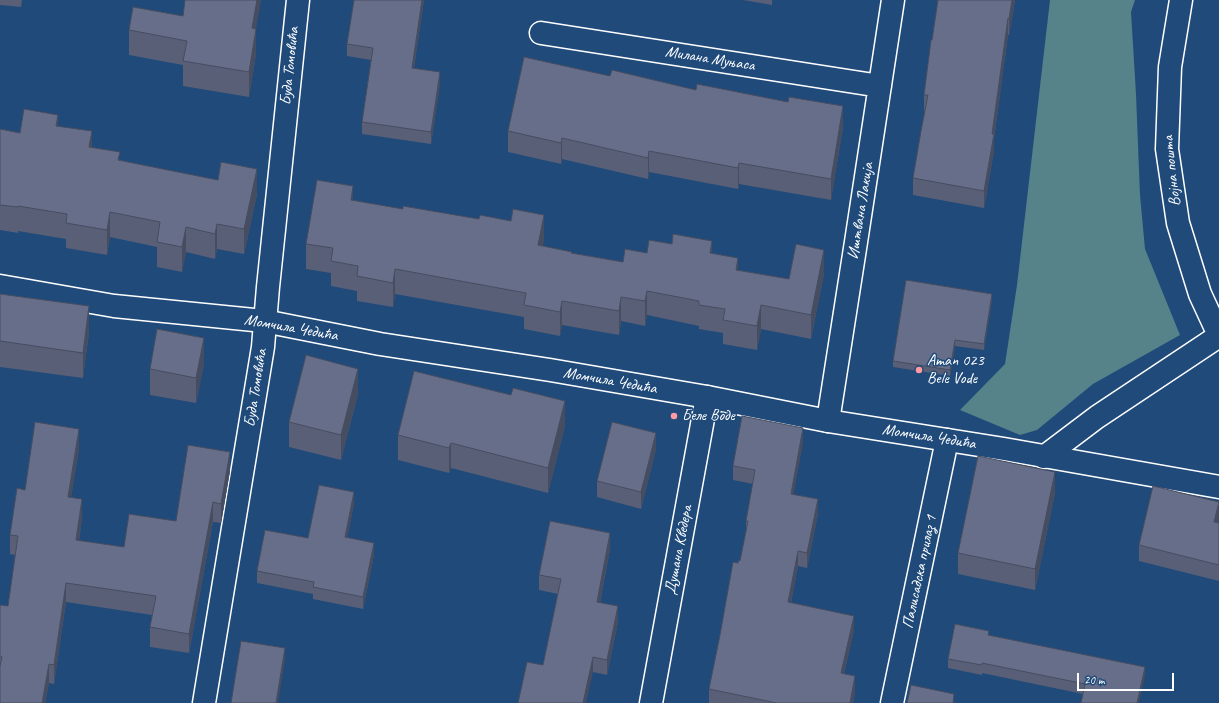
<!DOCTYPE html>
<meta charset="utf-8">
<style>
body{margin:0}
#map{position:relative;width:1219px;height:703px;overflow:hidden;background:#1f4a7a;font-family:Caveat,sans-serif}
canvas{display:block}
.scale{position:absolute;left:1077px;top:673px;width:97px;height:18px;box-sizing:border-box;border:2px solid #fff;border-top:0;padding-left:5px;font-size:12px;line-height:14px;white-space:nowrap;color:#fff;-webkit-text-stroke:3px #1f4a7a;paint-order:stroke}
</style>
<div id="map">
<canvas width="1219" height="703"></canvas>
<div class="scale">20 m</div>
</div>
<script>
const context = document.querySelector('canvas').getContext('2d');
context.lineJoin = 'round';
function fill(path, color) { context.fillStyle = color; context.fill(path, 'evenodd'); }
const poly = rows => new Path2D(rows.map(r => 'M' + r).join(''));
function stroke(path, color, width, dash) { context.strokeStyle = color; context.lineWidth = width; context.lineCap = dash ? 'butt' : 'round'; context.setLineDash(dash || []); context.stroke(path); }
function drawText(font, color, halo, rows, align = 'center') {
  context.font = font + ' Caveat,sans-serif'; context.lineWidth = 3; context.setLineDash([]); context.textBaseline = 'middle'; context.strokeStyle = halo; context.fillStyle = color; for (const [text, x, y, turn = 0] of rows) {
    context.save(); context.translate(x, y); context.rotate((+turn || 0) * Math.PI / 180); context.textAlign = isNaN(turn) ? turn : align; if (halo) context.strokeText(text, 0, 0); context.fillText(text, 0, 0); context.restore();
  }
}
const green = poly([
 [1050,0,1135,0,1131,12,1136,94,1140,195,1145,249,1180,335,1093,384,1037,430,1020,435,960,410,1005,364,1017,285]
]);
const street = poly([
 [1181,0,1170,67,1167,149,1178,223,1200,294,1219,335],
 [541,33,880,86],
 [828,421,856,242,893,0],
 [1044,457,1097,417,1219,336],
 [204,703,263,347,268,287,298,0],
 [651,703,707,397],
 [892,703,947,440]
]);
const secondary = poly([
 [0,286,114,306,264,321,380,344,550,370,707,397,828,421,1004,449,1219,487]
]);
const wall = poly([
 [0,0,22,0,21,7,0,5],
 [354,0,424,0,414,68,440,84,431,144,362,134,362,122,371,60,347,56,347,44],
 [743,0,772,0,772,5],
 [938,0,1015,0,1009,35,1008,35,994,139,994,151,984,208,913,195,913,178,925,112,924,111,924,95],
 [129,30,256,30,256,54,249,97,183,86,183,65,129,55],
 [610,76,843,127,831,200,739,184,738,189,649,172,648,179,562,159,561,164,508,152,508,131],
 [58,126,92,147,120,160,257,194,244,254,217,249,215,259,186,252,182,272,157,267,157,247,110,237,107,255,66,248,66,239,18,231,18,233,0,230,0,129,20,133],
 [353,200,544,240,542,246,572,253,623,262,647,253,712,253,738,270,789,279,824,274,811,339,761,329,757,350,723,344,723,333,699,329,699,326,647,315,645,326,621,321,619,335,562,325,560,336,524,329,524,317,395,294,393,307,357,301,357,291,331,286,331,273,306,269,306,244],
 [0,294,89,332,83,378,0,367],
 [992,300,984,350,955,346,950,376,893,367,893,361],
 [204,363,196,403,150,395,150,369],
 [358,394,341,460,289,447,289,422],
 [565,426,548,493,451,468,449,473,398,460,398,435],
 [803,442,793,495,818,514,807,568,798,566,791,603,854,630,844,674,855,691,853,703,709,703,709,689,738,563,740,561,746,533,746,521,753,484,733,480,733,466],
 [79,449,71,497,82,518,79,541,124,547,176,521,230,471,221,523,213,522,189,653,150,647,150,627,152,615,66,602,54,684,49,683,45,703,0,703,0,605,8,606,15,555,10,554,10,535,25,490],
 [656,449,641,509,597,497,597,481],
 [1055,493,1035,590,958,574,958,553],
 [1219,502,1219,519,1218,523,1219,523,1219,581,1139,561,1139,545],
 [354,504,347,538,374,555,363,609,313,599,313,594,257,583,257,571,308,538],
 [610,549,600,603,618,622,607,675,593,672,543,665,558,594,539,590,539,575],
 [989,636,1145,676,1083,694,982,673,982,675,948,668,948,659]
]);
const shadedWall = poly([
 [257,0,261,0,256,30,256,54,249,97,249,72,252,28],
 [422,0,424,0,412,80,412,68],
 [1012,0,1015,0,1009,35,1009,19],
 [1008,18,1008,35,994,139,994,151,984,208,984,191],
 [440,72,440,84,431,144,431,132],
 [843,106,843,127,831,200,831,179],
 [58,115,58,140,56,126],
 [92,131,92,156,89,147],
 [562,138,562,159,561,164,561,143],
 [649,151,649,172,648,179,648,158],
 [739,163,739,184,738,189,738,168],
 [257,169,257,194,244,254,244,229],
 [353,186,353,211,351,200],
 [110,212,110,237,107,255,107,230],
 [544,215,544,240,538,270,538,245],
 [217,224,217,249,215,259,215,234],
 [186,227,186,252,182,272,182,247],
 [712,241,712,266,710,253],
 [824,250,824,274,811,339,811,315],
 [738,258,738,283,736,270],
 [395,269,395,294,393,307,393,283],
 [647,291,647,315,645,326,645,301],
 [992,294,992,300,984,350,984,344],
 [621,297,621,321,619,335,619,311],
 [562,301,562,325,560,336,560,312],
 [761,305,761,329,757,350,757,326],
 [89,306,89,332,83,378,83,353],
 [204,338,204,363,196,403,196,378],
 [955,340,955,346,950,376,950,370],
 [358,369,358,394,341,460,341,435],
 [565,401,565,426,548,493,548,468],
 [803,428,803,442,791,509,791,494],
 [79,429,79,449,68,516,68,497],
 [656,433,656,449,641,509,641,492],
 [451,443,451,468,449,473,449,448],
 [230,452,230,471,221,523,221,504],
 [1055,472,1055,493,1035,590,1035,569],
 [354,492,354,504,345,549,345,537],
 [82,499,82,518,76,559,76,540],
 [818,499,818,514,807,568,807,553],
 [213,502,213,522,189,653,189,634],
 [1219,504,1219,519,1214,538,1214,522],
 [610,533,610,549,597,618,597,602],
 [374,543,374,555,363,609,363,597],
 [798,551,798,566,788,617,788,602],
 [66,583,66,602,54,684,54,665],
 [618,606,618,622,607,675,607,660],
 [854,616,854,630,841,688,841,673],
 [285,648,285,660,278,703,276,703],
 [593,657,593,672,586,703,583,703],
 [49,664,49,683,45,703,42,703],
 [1145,667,1145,676,1139,703,1137,703],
 [855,676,855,691,853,703,850,703],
 [954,694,954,703,953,703]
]);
const building = poly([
 [185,0,257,0,252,28,256,29,249,72,183,61,187,41,129,30,133,7,183,16,185,0],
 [354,0,422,0,412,68,440,72,431,132,362,122,373,48,347,44,354,0],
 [938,0,1012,0,1009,19,1008,18,992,134,994,134,984,191,913,178,921,131,928,95,924,95,931,40,932,40,938,0],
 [524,57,610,76,612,70,696,90,697,84,788,102,789,97,843,106,831,179,739,163,738,168,649,151,648,158,562,138,561,143,508,131,524,57],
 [24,109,58,115,56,126,92,131,89,147,120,152,118,160,218,180,221,162,257,169,244,229,217,224,215,234,186,227,182,247,157,242,160,222,110,212,107,230,66,223,67,214,18,206,18,207,0,205,0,129,20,133,24,109],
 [317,180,353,186,351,200,403,209,403,206,479,219,480,215,511,221,513,209,544,215,538,245,572,252,571,253,623,262,625,249,647,253,649,240,672,244,673,234,712,241,710,253,738,258,736,270,789,279,796,244,824,250,811,315,761,305,757,326,723,320,725,309,699,305,699,301,647,291,645,301,621,297,619,311,562,301,560,312,524,305,526,293,395,269,393,283,357,276,358,266,331,261,333,248,306,244,317,180],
 [906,280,992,294,984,344,955,340,950,370,893,361,906,280],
 [0,294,89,306,83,353,0,341,0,294],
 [157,329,204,338,196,378,150,369,157,329],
 [306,355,358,369,341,435,289,422,306,355],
 [414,371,511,395,513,388,565,401,548,468,451,443,449,448,398,435,414,371],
 [742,416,803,428,791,494,818,499,807,553,798,551,788,602,854,616,841,673,855,676,850,703,777,703,709,689,720,635,733,562,738,563,739,560,740,561,748,521,746,521,755,470,733,466,742,416],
 [35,422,79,429,68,497,82,499,76,540,124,547,129,514,176,521,188,445,230,452,221,504,213,502,189,634,150,627,156,596,66,583,54,665,49,664,42,703,0,703,0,666,2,657,0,656,0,605,8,606,18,536,10,535,17,488,25,490,35,422],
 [612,422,656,433,641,492,597,481,612,422],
 [978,456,1055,472,1035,569,958,553,978,456],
 [319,485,354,492,345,537,374,543,363,597,313,587,314,582,257,571,265,530,308,538,319,485],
 [1153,486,1219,502,1214,522,1219,523,1219,565,1139,545,1153,486],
 [550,521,610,533,597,602,618,606,607,660,593,657,583,703,518,703,527,662,543,665,561,579,539,575,550,521],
 [955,624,989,631,988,635,1145,667,1137,703,1081,703,1085,684,982,663,982,665,948,659,955,624],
 [241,641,285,648,276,703,231,703,241,641],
 [911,685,954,694,953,703,907,703,911,685]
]);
const markers = [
 [919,370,4,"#ff9aa2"],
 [674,416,4,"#ff9aa2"]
];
const streetNames = [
 ["Милана Муњаса",710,59,9],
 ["Буда Томовића",290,66,-84],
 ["Војна пошта",1172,171,-96],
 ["Иштвана Лакија",861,211,-81],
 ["Момчила Чедића",291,328,10],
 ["Момчила Чедића",610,381,10],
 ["Буда Томовића",256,388,-81],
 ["Момчила Чедића",929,437,9],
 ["Душана Кведера",679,550,-79],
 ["Палисадска прилаз 1",920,572,-78]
];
const poiNames = [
 ["Aman 023",927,361],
 ["Bele Vode",927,379],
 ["Беле Воде",682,416]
];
fill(green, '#56828a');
stroke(street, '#fff', 25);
stroke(secondary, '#fff', 25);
stroke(street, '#1f4a7a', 22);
stroke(secondary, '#1f4a7a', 22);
fill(wall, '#585f76');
fill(shadedWall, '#474d60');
fill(building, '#666e89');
stroke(building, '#474d60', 1);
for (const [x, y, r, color] of markers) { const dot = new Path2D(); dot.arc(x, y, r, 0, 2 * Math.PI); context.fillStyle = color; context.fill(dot); stroke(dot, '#1f4a7a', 1.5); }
drawText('16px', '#fff', '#1f4a7a', streetNames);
drawText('16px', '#fff', '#1f4a7a', poiNames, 'left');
</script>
